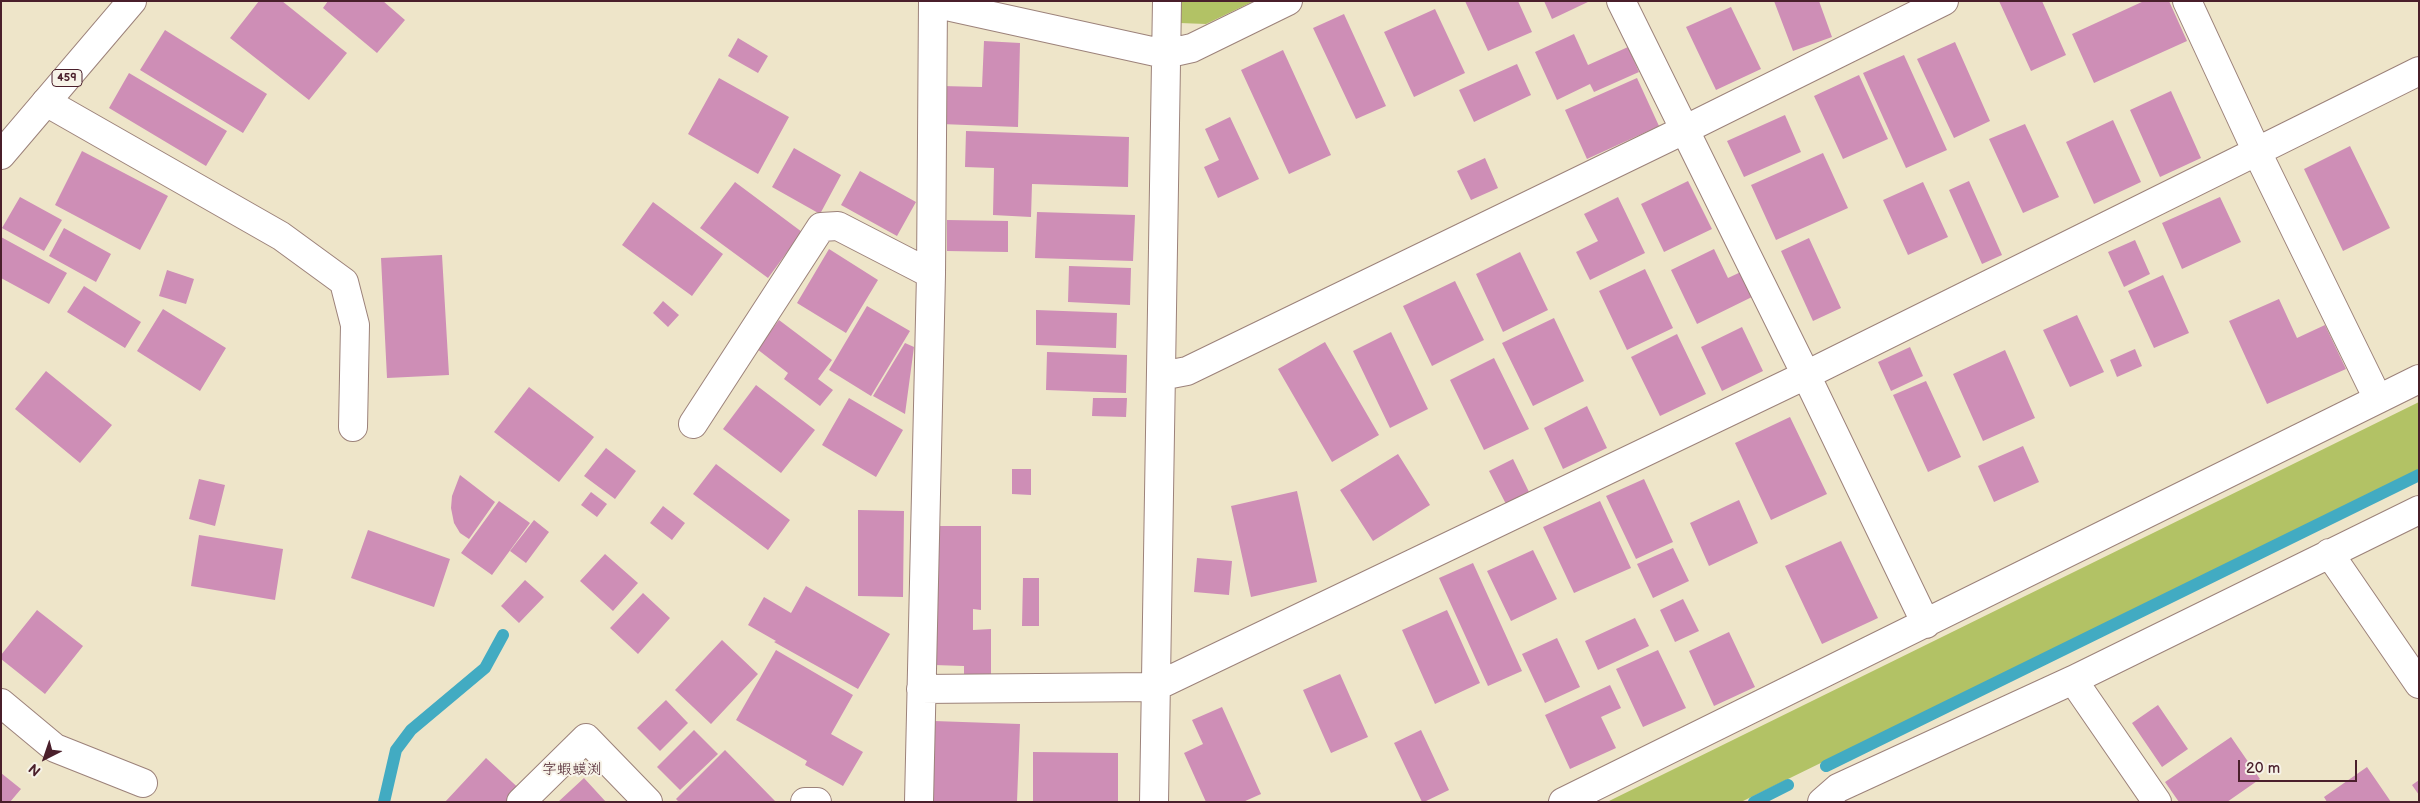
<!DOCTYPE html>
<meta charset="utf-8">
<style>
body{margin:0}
#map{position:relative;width:2420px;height:803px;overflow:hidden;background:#eee5c9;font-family:"Balsamiq Sans",sans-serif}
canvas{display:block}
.frame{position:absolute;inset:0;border:2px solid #4a1f2b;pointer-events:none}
.north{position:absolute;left:20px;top:733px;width:50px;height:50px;-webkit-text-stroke:4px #f7f3e8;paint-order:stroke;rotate:221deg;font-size:14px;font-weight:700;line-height:20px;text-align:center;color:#4a1f2b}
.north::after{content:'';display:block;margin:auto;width:18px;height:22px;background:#4a1f2b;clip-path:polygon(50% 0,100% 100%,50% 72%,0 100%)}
.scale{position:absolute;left:2238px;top:760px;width:119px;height:22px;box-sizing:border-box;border:2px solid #4a1f2b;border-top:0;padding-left:6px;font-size:15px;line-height:18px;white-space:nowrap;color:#4a1f2b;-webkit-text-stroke:4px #f7f3e8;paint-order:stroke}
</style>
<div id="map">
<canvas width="2420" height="803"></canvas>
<div class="frame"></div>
<div class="north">N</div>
<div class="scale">20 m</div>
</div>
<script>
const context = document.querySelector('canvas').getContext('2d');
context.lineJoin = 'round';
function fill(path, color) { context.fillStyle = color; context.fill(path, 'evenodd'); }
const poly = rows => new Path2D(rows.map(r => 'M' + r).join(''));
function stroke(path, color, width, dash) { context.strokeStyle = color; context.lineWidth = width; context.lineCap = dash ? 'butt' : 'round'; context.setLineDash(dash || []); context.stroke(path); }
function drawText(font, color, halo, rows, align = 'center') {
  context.font = font + ' "Balsamiq Sans","Klee One",sans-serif'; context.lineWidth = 4; context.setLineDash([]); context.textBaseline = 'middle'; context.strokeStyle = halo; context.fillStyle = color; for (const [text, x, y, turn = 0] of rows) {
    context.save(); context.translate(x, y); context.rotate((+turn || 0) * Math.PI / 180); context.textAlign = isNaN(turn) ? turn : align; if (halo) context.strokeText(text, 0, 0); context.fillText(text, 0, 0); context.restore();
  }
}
const green = poly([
 [1181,1,1254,1,1206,24,1180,23],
 [2419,402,2419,470,2299,529,1741,802,1607,802]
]);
const stream = poly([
 [1826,766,2419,475],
 [384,802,396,750,411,730,485,668,503,635],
 [1754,802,1788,785]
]);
const building = poly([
 [259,1,282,1,347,53,309,100,230,38],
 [328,1,383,1,405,20,377,53,323,8],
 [1465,1,1518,1,1532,32,1488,51],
 [1544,1,1590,1,1552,19],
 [1774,1,1819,1,1832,37,1793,51],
 [1999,1,2042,1,2066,55,2031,71],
 [2144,1,2169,1,2187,41,2094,83,2072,34],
 [1731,7,1761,69,1716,90,1686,27],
 [1435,9,1465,73,1414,97,1384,32],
 [1344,14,1386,106,1356,119,1313,28],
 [165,30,267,94,243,133,140,70],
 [1574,34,1588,65,1628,47,1639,72,1594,92,1590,84,1557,100,1535,52],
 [738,38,768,56,758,73,728,56],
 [984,41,1020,43,1018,127,941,124,942,86,982,87],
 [1955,42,1990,121,1954,138,1917,59],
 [1283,50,1331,155,1289,174,1241,70],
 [1904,55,1947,150,1906,168,1863,73],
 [1517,64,1531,95,1474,122,1459,90],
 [129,73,227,131,206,166,109,108],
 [1859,75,1888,139,1843,159,1814,96],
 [719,78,789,117,758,174,688,134],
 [1637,78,1659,126,1587,159,1565,110],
 [2171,91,2201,158,2160,177,2130,110],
 [1785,115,1801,152,1744,177,1727,141],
 [1230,117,1259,179,1218,198,1204,167,1219,160,1205,129],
 [2113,120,2141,182,2094,204,2066,142],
 [2025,124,2059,197,2023,213,1989,139],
 [966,131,1129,137,1128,187,1032,184,1031,217,993,215,994,168,965,167],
 [2350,146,2390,228,2343,251,2304,169],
 [794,148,841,175,820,214,772,187],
 [82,151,168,196,140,250,55,205],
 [1823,153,1848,208,1776,240,1751,185],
 [1485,158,1498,188,1471,200,1457,171],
 [860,171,916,202,897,236,841,205],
 [1688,181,1712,229,1664,252,1641,204],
 [1969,181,2002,255,1982,264,1949,190],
 [735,182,802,232,768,278,700,228],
 [1923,182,1948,237,1908,255,1883,200],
 [20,197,62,220,44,251,2,228],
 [1618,197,1645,253,1590,280,1576,252,1598,241,1584,214],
 [2220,197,2241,242,2182,269,2162,223],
 [653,202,723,254,692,296,622,245],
 [1037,212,1135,215,1133,261,1035,258],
 [947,220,1008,221,1008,252,947,251],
 [64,228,111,254,96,282,49,256],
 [1,237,67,273,49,304,1,278],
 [1809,238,1841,308,1813,321,1781,251],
 [2135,240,2150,274,2124,287,2108,252],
 [829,249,878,280,846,333,797,303],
 [1714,249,1728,278,1745,270,1756,295,1697,324,1671,270],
 [1520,252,1548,310,1503,332,1476,274],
 [442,255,449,375,387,378,381,258],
 [1069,266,1131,268,1130,305,1068,302],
 [1645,269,1673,328,1627,350,1599,291],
 [167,270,194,279,186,304,159,296],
 [2163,275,2189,333,2154,348,2128,291],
 [1455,281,1484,340,1432,366,1403,306],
 [84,286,141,322,125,348,67,312],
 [2279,299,2297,338,2325,325,2346,369,2267,404,2229,321],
 [663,301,679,315,668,327,653,313],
 [867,306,910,331,871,396,829,370],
 [163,309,226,348,200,391,137,351],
 [1036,310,1117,313,1116,348,1036,345],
 [2077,315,2104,372,2070,387,2043,330],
 [1554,318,1584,381,1533,406,1502,343],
 [779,320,832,360,818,379,833,390,820,406,784,379,788,373,757,349],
 [1742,327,1763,371,1722,391,1701,347],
 [1391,332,1428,409,1390,428,1353,351],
 [1677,334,1706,394,1660,416,1631,357],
 [1325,342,1379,435,1332,462,1278,369],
 [905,343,914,347,905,414,873,396],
 [1910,347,1923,376,1891,391,1878,362],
 [2135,349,2142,366,2117,377,2110,360],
 [2005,350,2035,418,1983,441,1953,374],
 [1047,352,1127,355,1126,393,1046,390],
 [1494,358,1529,429,1484,450,1450,380],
 [46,371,112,425,80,463,15,409],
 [1926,381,1961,457,1928,472,1893,395],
 [756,385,815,430,781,473,723,429],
 [529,387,594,437,559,482,494,432],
 [849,398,903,430,876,477,822,445],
 [1093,398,1127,398,1126,417,1092,416],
 [1587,406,1607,448,1563,469,1544,428],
 [1790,417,1827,494,1771,520,1735,443],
 [2023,446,2039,482,1994,502,1978,466],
 [606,448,636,471,615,499,584,476],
 [1398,454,1430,505,1373,541,1340,490],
 [1513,459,1529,492,1506,504,1489,471],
 [716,464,790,520,768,550,693,494],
 [1012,469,1031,469,1031,495,1012,494],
 [460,475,495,502,469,539,460,533,454,523,451,508,452,496],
 [199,479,225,485,215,526,189,519],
 [1644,479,1673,542,1636,559,1606,496],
 [1297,491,1317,582,1251,597,1231,506],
 [591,492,607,504,597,517,581,505],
 [1739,500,1758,543,1709,566,1690,523],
 [499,501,530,523,492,575,461,553],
 [1600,501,1631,568,1574,593,1543,527],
 [663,506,685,523,672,540,650,523],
 [858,510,904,511,903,597,858,596],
 [534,520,549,532,526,563,510,551],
 [934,526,981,526,981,610,973,609,973,630,991,629,991,676,964,676,964,666,934,665],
 [368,530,450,559,434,607,351,578],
 [199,535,283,549,275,600,191,586],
 [1841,541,1878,618,1822,644,1785,566],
 [1673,548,1689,581,1653,598,1637,564],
 [1533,550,1557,599,1511,621,1487,571],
 [605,554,638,583,613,611,580,581],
 [1197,558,1232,561,1229,595,1194,592],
 [1473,563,1522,671,1488,686,1439,578],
 [1023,578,1039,578,1039,626,1022,626],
 [525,580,544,597,519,623,501,606],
 [806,586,890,634,858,689,774,642,776,641,748,625,764,597,791,613],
 [643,593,670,618,638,654,610,628],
 [1683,599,1699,631,1675,642,1660,610],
 [37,610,83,646,45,694,1,659,1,655],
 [1447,610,1480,683,1435,704,1402,630],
 [1635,618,1649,646,1598,670,1585,641],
 [1729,632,1755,687,1714,706,1689,651],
 [1557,638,1580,687,1545,703,1522,654],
 [722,640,758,674,711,724,675,690],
 [776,650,853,695,831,734,863,752,843,786,805,765,807,761,736,720],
 [1658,650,1686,708,1643,727,1616,669],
 [1340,674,1368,737,1331,753,1303,690],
 [1610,685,1621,708,1601,717,1616,748,1570,769,1545,715],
 [666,700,688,723,660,751,637,728],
 [2158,705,2188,749,2162,767,2132,723],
 [1222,707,1261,794,1243,802,1206,802,1184,753,1203,744,1192,720],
 [934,721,1020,724,1017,802,932,802],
 [694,730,718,754,680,790,657,767],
 [1421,730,1449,790,1424,802,1422,802,1394,743],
 [2231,737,2260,779,2227,802,2179,802,2165,782],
 [725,750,775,801,774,802,679,802,676,799],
 [1033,752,1118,753,1118,802,1033,802],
 [486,758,525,794,518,802,445,802],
 [2367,767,2391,802,2327,802,2324,797],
 [1,773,21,789,10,802,1,802],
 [584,778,606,802,558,802],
 [2419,780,2419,795,2412,785]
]);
const minor = poly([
 [1621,1,1806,375,1926,624],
 [2187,1,2257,152,2378,399],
 [933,3,1165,54,1192,48,1288,1],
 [46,102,281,236,344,282,355,325,353,427],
 [1161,376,1187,371,1684,130,1944,1],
 [693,424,821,227,838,226,931,274],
 [2329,553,2419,684],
 [2073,680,2157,802],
 [921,689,1155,687,1806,375,2419,71],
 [1,703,55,748,143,783],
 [521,802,586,738,648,802],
 [805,802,817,802],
 [919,802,931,274,933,1],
 [1154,802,1167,1],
 [1563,802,2419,379],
 [1822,802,1838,788,2073,680,2419,510]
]);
const highway = poly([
 [1,155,132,1]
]);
const shields = [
 [67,78,30]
];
const shieldNames = [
 ["459",67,78]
];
const quarterNames = [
 ["字蝦蟆渕",572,770]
];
fill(green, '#b2c265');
stroke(stream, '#42abc2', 12);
fill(building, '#ce8eb6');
stroke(minor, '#9c827a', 30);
stroke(highway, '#9c827a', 30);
stroke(minor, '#fff', 28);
stroke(highway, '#fff', 28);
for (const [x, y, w] of shields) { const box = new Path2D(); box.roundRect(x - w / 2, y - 8.5, w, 17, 4); context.fillStyle = '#f7f3e8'; context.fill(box); stroke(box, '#4a1f2b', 1); }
drawText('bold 11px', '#4a1f2b', null, shieldNames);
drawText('15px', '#4a1f2b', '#f7f3e8', quarterNames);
</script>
